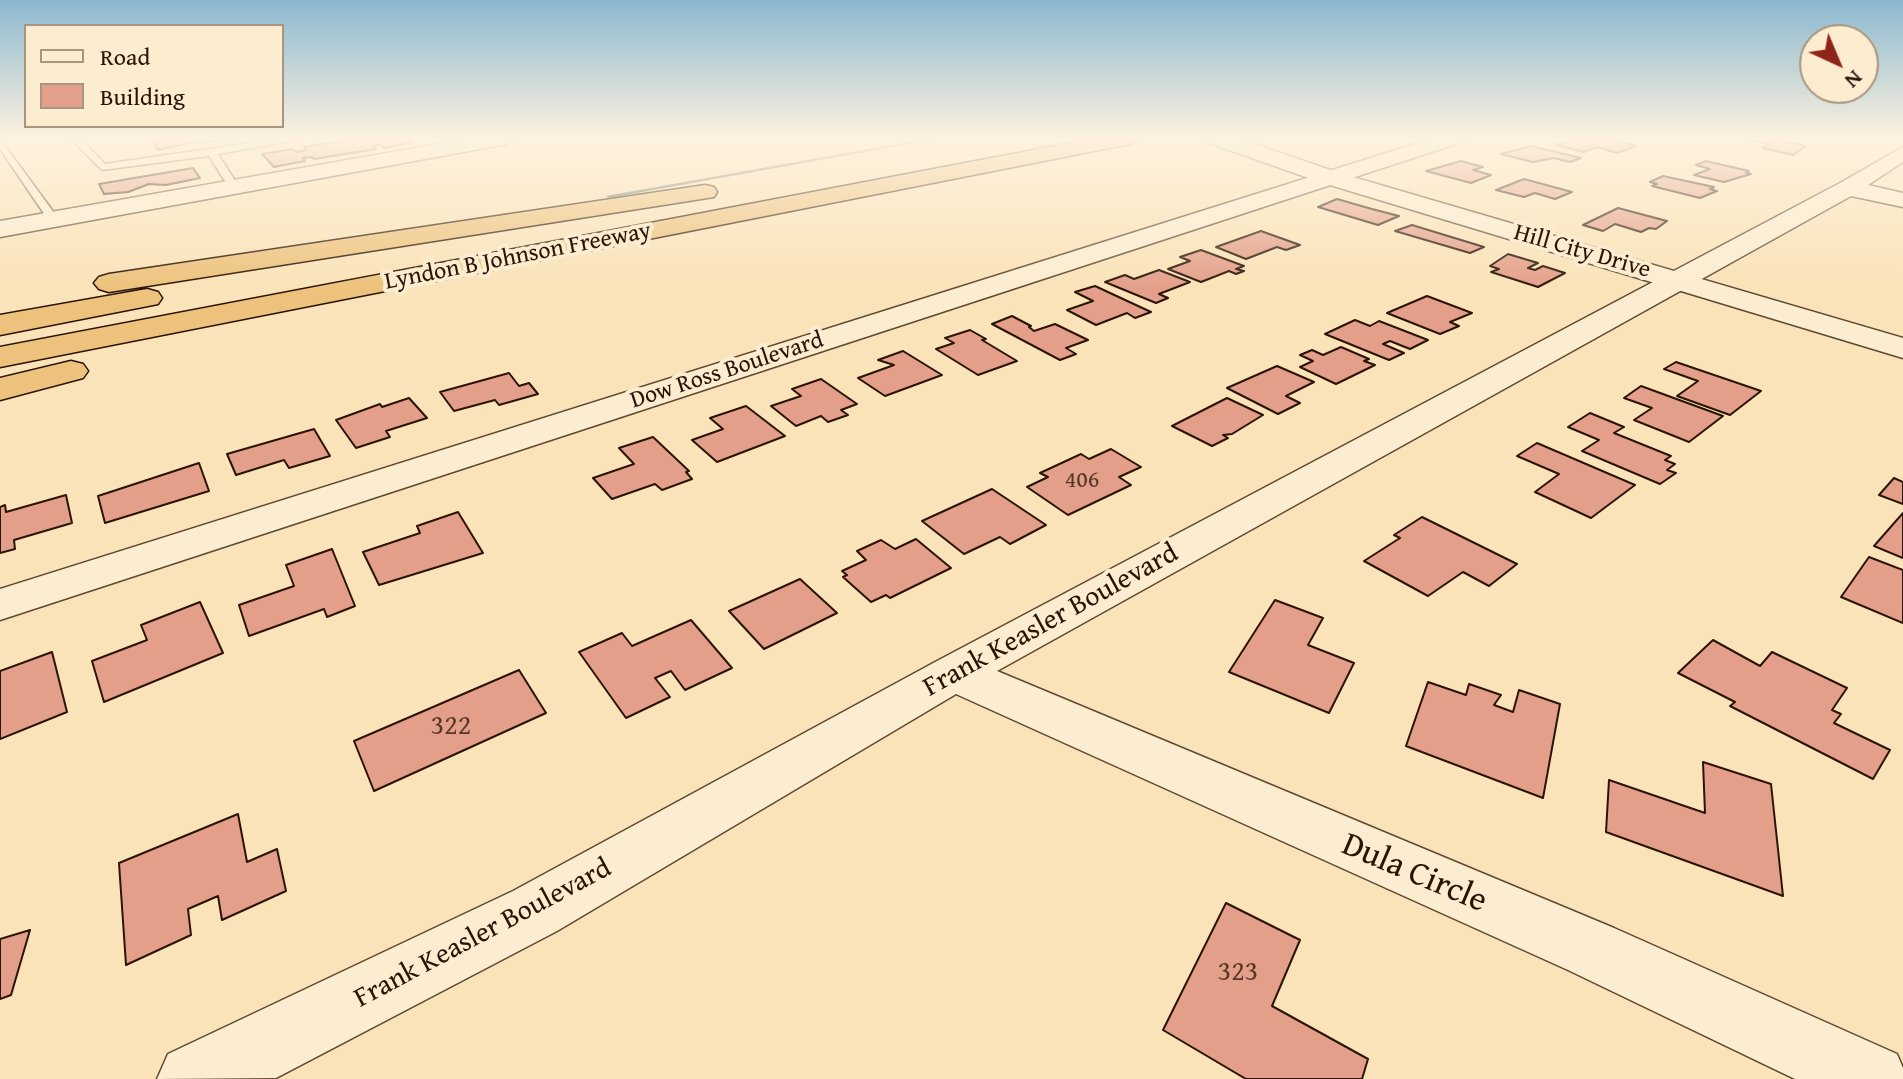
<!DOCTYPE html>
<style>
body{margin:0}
#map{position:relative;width:1903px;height:1079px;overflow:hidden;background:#fae3b8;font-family:"Gentium Book Plus",serif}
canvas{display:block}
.legend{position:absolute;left:24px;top:24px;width:260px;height:104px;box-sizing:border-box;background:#fcedd1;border:2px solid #a89680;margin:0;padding:10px 14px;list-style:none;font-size:24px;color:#2b1406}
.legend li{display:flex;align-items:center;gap:16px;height:40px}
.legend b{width:40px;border:2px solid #a89680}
.north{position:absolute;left:1799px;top:24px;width:80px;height:80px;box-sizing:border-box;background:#fcedd1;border:2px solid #a89680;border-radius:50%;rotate:136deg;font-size:22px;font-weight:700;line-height:32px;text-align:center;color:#2b1406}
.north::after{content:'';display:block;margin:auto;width:28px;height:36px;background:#8f2418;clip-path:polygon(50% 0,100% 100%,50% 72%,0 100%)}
</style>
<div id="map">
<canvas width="1903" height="1079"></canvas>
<ul class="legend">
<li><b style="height:10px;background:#fcedd1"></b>Road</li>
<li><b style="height:22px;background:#e39f89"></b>Building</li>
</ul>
<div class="north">N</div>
</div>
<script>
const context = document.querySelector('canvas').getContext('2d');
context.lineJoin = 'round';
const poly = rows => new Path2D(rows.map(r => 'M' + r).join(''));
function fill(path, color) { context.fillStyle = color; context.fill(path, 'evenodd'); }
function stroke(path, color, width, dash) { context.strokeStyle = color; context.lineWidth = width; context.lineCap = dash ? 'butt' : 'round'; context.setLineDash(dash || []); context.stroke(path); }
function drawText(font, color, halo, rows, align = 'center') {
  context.font = font + ' "Gentium Book Plus",serif'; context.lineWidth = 8; context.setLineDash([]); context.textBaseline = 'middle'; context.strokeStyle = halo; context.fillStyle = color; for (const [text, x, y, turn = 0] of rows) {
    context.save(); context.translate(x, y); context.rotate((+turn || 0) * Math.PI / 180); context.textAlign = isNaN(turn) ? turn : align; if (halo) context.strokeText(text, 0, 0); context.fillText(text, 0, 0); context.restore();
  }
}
const stream = poly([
 [930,138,943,138,609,198,606,196,930,138]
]);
const building = poly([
 [236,138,201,143,199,141,158,150,152,139,236,138],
 [358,138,408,138,413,142,384,148,381,145,373,146,376,149,314,159,312,157,303,158,305,161,274,167,262,154,293,149,296,152,306,150,304,147,358,138],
 [1580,138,1607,138,1636,146,1617,153,1597,147,1584,152,1555,145,1580,138],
 [1769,138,1806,146,1793,155,1762,148,1770,144,1743,139,1769,138],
 [1531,146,1581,158,1570,162,1554,158,1533,162,1501,154,1531,146],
 [1461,161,1483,167,1473,170,1491,175,1471,183,1426,171,1461,161],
 [1706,161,1749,171,1746,173,1751,174,1724,182,1694,175,1710,169,1696,165,1706,161],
 [193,168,200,178,166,185,149,184,128,192,104,194,99,184,193,168],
 [1663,176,1714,187,1710,189,1717,191,1700,198,1652,186,1657,184,1650,182,1663,176],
 [1524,179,1572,192,1555,199,1535,193,1524,197,1496,190,1524,179],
 [1337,199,1372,209,1399,216,1378,225,1318,207,1337,199],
 [1618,208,1667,221,1656,229,1649,228,1641,232,1615,224,1603,231,1583,225,1618,208],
 [1412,225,1484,247,1470,253,1395,231,1412,225],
 [1261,231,1300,245,1286,250,1277,247,1246,259,1216,247,1261,231],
 [1201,250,1244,266,1236,269,1244,271,1236,274,1229,271,1201,282,1168,269,1190,261,1180,257,1201,250],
 [1508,254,1538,263,1528,268,1535,270,1543,266,1565,273,1538,287,1491,272,1499,269,1490,266,1508,254],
 [1159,270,1190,282,1159,294,1168,298,1156,303,1105,282,1125,275,1134,279,1159,270],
 [1095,286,1151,312,1135,318,1127,313,1096,325,1067,310,1093,301,1075,292,1095,286],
 [1427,296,1472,313,1450,322,1459,326,1440,334,1387,313,1427,296],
 [1012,316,1031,326,1029,327,1034,331,1055,324,1088,340,1066,348,1076,354,1060,360,992,324,1012,316],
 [1355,320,1370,326,1379,321,1428,340,1410,349,1390,341,1383,344,1404,353,1389,360,1325,334,1355,320],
 [970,330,986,339,982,340,1017,361,978,375,936,349,954,343,945,338,970,330],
 [1341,347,1369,359,1364,361,1375,365,1336,384,1300,367,1313,361,1300,355,1312,350,1323,355,1341,347],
 [903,351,942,375,885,396,858,378,894,365,878,360,903,351],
 [1676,362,1761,391,1730,415,1677,396,1698,381,1664,369,1676,362],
 [1277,366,1314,382,1286,396,1300,403,1278,414,1227,388,1277,366],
 [509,373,519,386,529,383,538,394,499,405,495,400,454,411,440,392,509,373],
 [821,379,857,404,841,410,848,415,828,422,821,416,796,426,771,406,801,396,792,389,821,379],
 [1641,386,1723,416,1689,442,1634,420,1652,408,1624,398,1641,386],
 [409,398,427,418,386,431,390,437,356,448,336,420,380,404,382,407,409,398],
 [1227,398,1263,415,1232,434,1223,435,1228,438,1212,446,1172,426,1227,398],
 [746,406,785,436,717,462,692,440,723,429,710,418,746,406],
 [1590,413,1624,427,1614,433,1671,456,1665,460,1675,464,1667,470,1676,473,1660,484,1582,451,1599,440,1568,427,1590,413],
 [314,429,330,456,289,468,284,460,236,475,227,454,314,429],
 [653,437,689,471,686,472,692,479,662,490,655,484,612,499,593,478,634,464,619,448,653,437],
 [1537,443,1635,485,1591,518,1535,492,1559,474,1517,456,1537,443],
 [1111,449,1141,467,1119,477,1131,485,1068,515,1027,487,1048,477,1040,473,1081,454,1089,459,1111,449],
 [199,463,209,491,105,523,98,496,199,463],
 [1894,478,1903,482,1903,504,1879,495,1894,478],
 [992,489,1046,525,1010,544,1000,537,964,554,922,521,992,489],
 [66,495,72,523,14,540,15,549,0,553,0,507,5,505,6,512,66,495],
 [458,512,483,553,379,585,363,552,420,533,417,526,458,512],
 [1903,513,1903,558,1874,546,1903,513],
 [1422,517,1517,564,1489,586,1463,572,1428,596,1364,561,1400,538,1394,535,1422,517],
 [916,539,951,568,890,598,886,595,871,602,843,577,847,575,842,571,866,560,857,551,881,540,895,549,916,539],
 [332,549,355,606,327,617,324,609,249,636,239,605,294,586,286,565,332,549],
 [1869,557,1903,570,1903,623,1841,597,1869,557],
 [800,579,837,613,764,649,729,611,800,579],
 [1275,600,1323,618,1308,645,1354,663,1329,713,1229,672,1275,600],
 [200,602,223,653,104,702,92,661,147,640,141,625,200,602],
 [691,620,732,668,685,690,671,671,655,678,670,697,626,718,579,652,622,633,632,646,691,620],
 [1713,640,1760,666,1772,652,1847,688,1832,710,1841,714,1834,723,1890,750,1873,779,1730,706,1735,702,1678,673,1713,640],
 [52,652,67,712,0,739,0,671,52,652],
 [519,670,546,713,374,791,354,741,519,670],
 [1428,682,1466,695,1469,684,1501,695,1494,705,1513,712,1519,690,1560,704,1543,798,1406,746,1428,682],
 [1703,762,1771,784,1783,896,1606,832,1609,780,1705,813,1703,762],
 [238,814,247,862,277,849,286,891,222,920,218,896,188,909,191,935,126,965,119,863,238,814],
 [1226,903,1300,940,1272,1006,1368,1059,1362,1079,1246,1079,1163,1030,1226,903],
 [30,930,11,995,0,999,0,939,30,930]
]);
const service = poly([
 [70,138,80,138,105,164,284,138,308,138,218,154,239,187,234,190,230,189,209,156,102,170,70,138],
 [0,139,57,217,57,221,49,221,0,149,0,139]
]);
const minor = poly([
 [472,138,517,138,507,144,0,237,0,221,472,138],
 [1434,138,1465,138,1462,142,0,620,0,589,1434,138],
 [1903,147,1903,162,1868,185,1903,193,1903,207,1851,196,997,671,1614,928,1897,1054,1903,1068,1903,1079,1795,1079,1568,970,956,694,557,931,276,1078,157,1079,168,1054,513,891,937,661,1840,183,1903,147]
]);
const tertiary = poly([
 [1206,138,1238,138,1336,172,1903,338,1903,358,1320,182,1209,143,1206,138]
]);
const motorway = poly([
 [1096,138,1141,138,1130,144,0,367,0,347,1096,138],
 [705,185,714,187,717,192,714,197,109,292,99,289,94,283,99,277,109,274,705,185],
 [147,289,158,292,162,298,158,304,0,335,0,315,147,289],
 [71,361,83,364,88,371,83,378,0,400,0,378,71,361]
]);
const farStreetnames = [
 ["Hill City Drive",1582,252,16],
 ["Lyndon B Johnson Freeway",518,257,-11],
 ["Dow Ross Boulevard",727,371,-18]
];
const numberNames = [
 ["406",1082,481]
];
const streetNames = [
 ["Frank Keasler Boulevard",1051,621,-29],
 ["Frank Keasler Boulevard",483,934,-28]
];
const nearNumbernames = [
 ["322",451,727],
 ["323",1238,973]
];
const nearStreetnames = [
 ["Dula Circle",1414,874,23]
];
fill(stream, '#717a68');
fill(building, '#e39f89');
stroke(building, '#2b1406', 2);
stroke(service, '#5f4832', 3);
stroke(minor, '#5f4832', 3);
stroke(tertiary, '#5f4832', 3);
stroke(motorway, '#2b1406', 3);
fill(service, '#fcedd1');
fill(minor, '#fcedd1');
fill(tertiary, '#fcedd1');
fill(motorway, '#edc27c');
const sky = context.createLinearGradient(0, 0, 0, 289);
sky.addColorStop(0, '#8bb8cf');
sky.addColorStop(0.48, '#fdf2df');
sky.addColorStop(1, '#fdf2df00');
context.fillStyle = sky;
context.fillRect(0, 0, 1903, 289);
drawText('24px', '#2b1406', '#fcedd1', farStreetnames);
drawText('24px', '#593727', null, numberNames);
drawText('28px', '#2b1406', '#fcedd1', streetNames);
drawText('28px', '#593727', null, nearNumbernames);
drawText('34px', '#2b1406', '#fcedd1', nearStreetnames);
</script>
